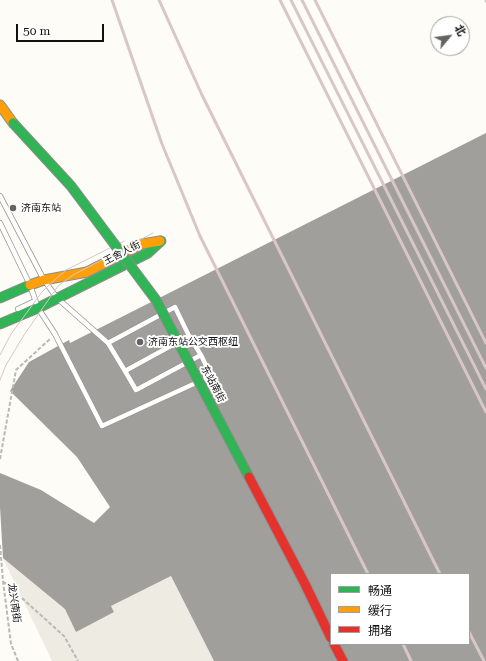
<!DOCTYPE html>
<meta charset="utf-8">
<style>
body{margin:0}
#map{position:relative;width:486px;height:661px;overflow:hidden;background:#fdfcf7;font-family:"Roboto Serif","Noto Sans SC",serif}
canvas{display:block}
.legend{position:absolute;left:330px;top:573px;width:140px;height:72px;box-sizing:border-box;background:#fff;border:1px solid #a0a0a0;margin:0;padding:5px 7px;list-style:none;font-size:12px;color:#111}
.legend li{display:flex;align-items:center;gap:8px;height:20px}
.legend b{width:20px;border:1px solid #a0a0a0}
.north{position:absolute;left:430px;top:16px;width:40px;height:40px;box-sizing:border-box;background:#fff;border:1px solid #a0a0a0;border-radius:50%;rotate:61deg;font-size:11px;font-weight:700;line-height:16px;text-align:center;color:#111}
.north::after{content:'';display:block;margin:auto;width:14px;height:18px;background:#646362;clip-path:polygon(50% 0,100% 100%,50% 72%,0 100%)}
.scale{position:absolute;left:16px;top:24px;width:88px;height:18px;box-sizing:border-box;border:2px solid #111;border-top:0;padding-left:5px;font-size:12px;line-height:14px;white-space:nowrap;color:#111;-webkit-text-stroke:3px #fff;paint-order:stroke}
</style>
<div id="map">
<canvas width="486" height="661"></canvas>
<ul class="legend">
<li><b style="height:5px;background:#30b455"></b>畅通</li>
<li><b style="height:5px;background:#ff9f0a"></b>缓行</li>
<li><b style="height:5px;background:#e5322d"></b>拥堵</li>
</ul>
<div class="north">北</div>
<div class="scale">50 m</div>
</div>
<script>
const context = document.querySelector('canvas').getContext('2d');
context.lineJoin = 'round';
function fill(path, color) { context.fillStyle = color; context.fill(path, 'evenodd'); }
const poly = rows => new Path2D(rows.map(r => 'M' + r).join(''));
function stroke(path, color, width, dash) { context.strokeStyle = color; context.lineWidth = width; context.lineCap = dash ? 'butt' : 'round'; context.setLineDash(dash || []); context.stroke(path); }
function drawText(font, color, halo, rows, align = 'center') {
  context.font = font + ' "Roboto Serif","Noto Sans SC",serif'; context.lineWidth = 4; context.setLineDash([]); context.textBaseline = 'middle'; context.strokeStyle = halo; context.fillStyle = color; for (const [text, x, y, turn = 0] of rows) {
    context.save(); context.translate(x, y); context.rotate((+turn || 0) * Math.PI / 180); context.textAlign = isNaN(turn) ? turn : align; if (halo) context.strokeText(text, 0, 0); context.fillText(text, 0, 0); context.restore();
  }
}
const plaza = poly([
 [3,558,114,612,111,606,171,576,214,661,52,661]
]);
const building = poly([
 [486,133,486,661,214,661,171,576,111,606,114,612,76,632,65,609,3,558,0,507,0,473,41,490,94,523,110,507,77,457,10,391,29,362,69,340,70,343],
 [331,574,469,574,469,644,331,644]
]);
const path = poly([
 [0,459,16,370,50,339],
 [0,545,3,581,11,644,18,661],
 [4,582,64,636,78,661]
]);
const lane = poly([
 [0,196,44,280,57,298,108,343,125,371,189,336],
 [0,223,30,285,38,308,55,334,102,426,211,376,201,355,189,336,175,307,108,343],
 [18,309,35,301],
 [125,371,136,390,201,355]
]);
const fast = poly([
 [0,298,30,285],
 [38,308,148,253,161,241],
 [0,324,38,308]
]);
const slow = poly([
 [0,105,13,123],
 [30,285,44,280,87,272,142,244,160,241]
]);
const jam = poly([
 [334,644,343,661]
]);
const tram = poly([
 [0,355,11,334,42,292,48,286,66,270,124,241],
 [0,380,6,365,24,335,58,286,73,275,153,233]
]);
const rail = poly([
 [112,0,162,144,200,236,368,574],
 [159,0,202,95,440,574],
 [280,0,486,412],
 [291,0,486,389],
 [302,0,486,368],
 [315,0,486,343],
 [486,0,486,1],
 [469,632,484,661],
 [403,644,411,661]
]);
const fastBridge = poly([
 [13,123,71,186,156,300,249,477]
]);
const jamBridge = poly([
 [249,477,305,584,331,638]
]);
const markers = [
 [13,208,4,"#646362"],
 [140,342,4,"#646362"]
];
const poiNames = [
 ["济南东站",21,208],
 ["济南东站公交西枢纽",148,342]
];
const streetNames = [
 ["王舍人街",122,253,-27],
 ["东站南街",213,384,62],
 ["龙兴南街",14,603,82]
];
fill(plaza, '#edebe2');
fill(building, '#a19f9c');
stroke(lane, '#979795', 6);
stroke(fast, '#8e8d8b', 11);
stroke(slow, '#8e8d8b', 11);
stroke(jam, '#8e8d8b', 11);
stroke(path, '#b9b9b8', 2, [4, 2]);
stroke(lane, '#fffffe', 4.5);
stroke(fast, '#30b455', 9);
stroke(slow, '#ff9f0a', 9);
stroke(jam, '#e5322d', 9);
stroke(tram, '#d9c6c7', 1);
stroke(rail, '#d9c6c7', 3);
stroke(fastBridge, '#8e8d8b', 11, []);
stroke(jamBridge, '#8e8d8b', 11, []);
stroke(fastBridge, '#30b455', 9);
stroke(jamBridge, '#e5322d', 9);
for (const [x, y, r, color] of markers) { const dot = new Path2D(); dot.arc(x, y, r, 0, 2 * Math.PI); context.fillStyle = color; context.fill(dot); stroke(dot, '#fff', 1.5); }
drawText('10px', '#111', '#fff', poiNames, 'left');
drawText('10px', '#111', '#fff', streetNames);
</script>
